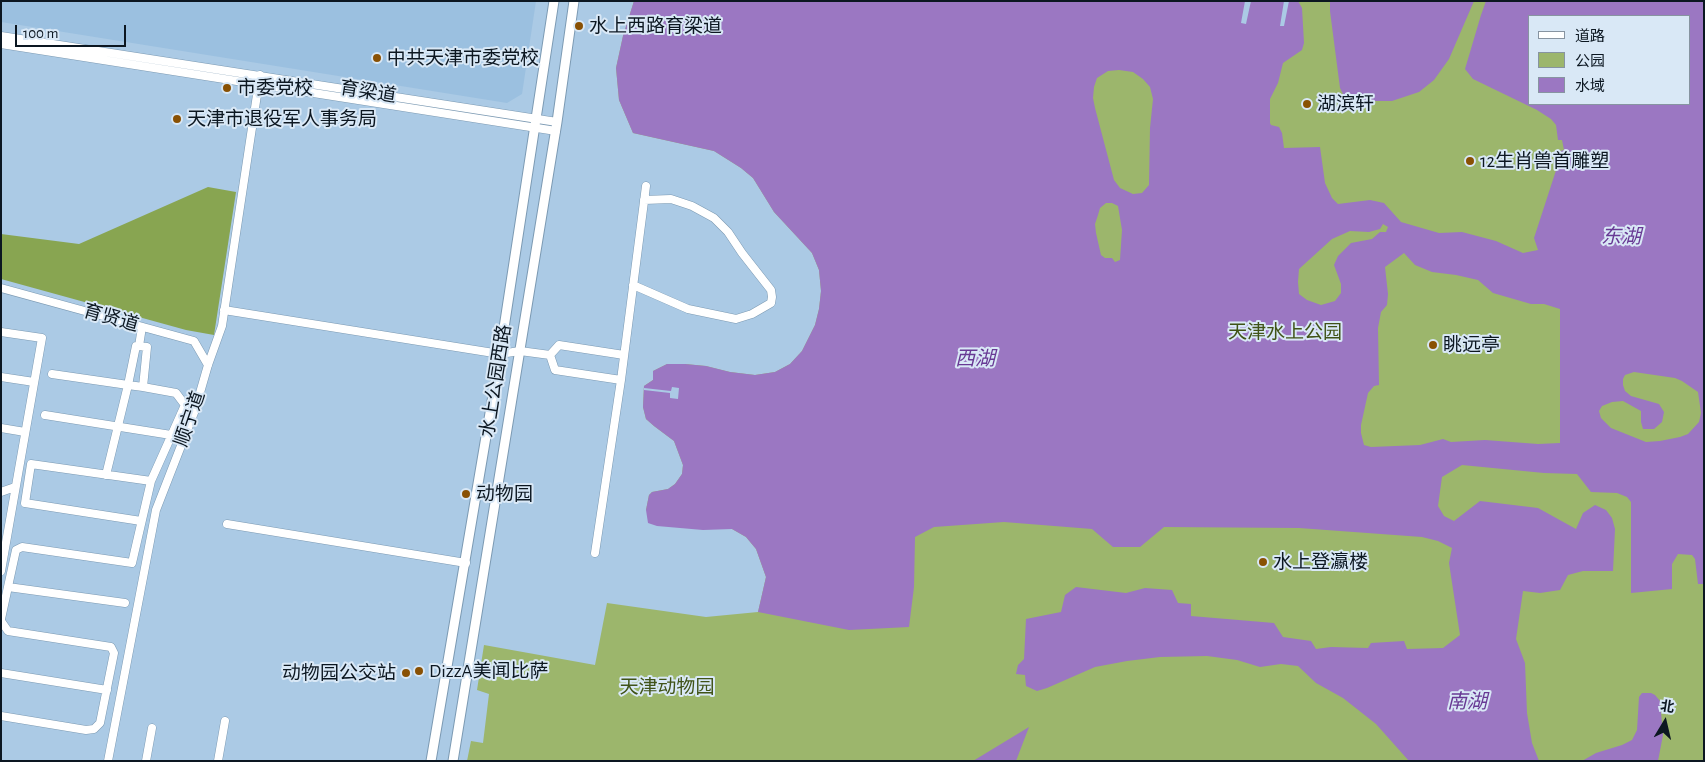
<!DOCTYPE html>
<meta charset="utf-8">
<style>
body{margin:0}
#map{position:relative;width:1705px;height:762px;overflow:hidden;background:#abcae5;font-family:"Alegreya Sans","Noto Sans SC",sans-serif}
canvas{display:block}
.frame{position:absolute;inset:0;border:2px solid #0c1721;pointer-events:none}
.legend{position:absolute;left:1528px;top:15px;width:162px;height:90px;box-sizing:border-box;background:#d9e8f6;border:1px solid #8794a1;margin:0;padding:6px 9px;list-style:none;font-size:15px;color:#0c1721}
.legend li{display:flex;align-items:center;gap:10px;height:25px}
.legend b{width:25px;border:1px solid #8794a1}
.north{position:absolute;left:1640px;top:697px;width:50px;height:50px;-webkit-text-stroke:4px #d9e8f6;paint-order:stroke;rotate:9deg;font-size:14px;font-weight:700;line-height:20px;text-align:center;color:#0c1721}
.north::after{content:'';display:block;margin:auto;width:18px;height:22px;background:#0c1721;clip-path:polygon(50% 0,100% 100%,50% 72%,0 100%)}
.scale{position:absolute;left:15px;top:25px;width:111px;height:22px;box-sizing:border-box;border:2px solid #0c1721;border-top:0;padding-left:6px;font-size:15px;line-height:18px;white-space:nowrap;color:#0c1721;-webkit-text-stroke:4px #d9e8f6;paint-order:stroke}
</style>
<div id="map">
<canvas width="1705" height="762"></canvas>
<div class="frame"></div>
<ul class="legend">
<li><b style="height:6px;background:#fff"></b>道路</li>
<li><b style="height:14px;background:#9cb66c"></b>公园</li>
<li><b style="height:14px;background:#9b77c2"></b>水域</li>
</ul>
<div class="north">北</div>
<div class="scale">100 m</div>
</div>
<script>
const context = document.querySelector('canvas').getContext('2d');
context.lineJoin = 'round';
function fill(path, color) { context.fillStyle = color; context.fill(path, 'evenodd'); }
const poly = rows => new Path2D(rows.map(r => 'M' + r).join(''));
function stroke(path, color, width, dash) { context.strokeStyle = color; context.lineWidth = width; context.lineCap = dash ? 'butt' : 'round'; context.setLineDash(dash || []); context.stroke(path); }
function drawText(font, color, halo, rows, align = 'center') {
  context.font = font + ' "Alegreya Sans","Noto Sans SC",sans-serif'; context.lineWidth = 4; context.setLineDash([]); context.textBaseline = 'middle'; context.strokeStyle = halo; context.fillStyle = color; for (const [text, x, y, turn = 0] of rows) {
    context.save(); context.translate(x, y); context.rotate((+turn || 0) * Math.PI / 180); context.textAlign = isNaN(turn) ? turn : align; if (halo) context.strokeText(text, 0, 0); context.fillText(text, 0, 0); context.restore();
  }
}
const built = poly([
 [1,1,536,1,522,94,507,103,1,22]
]);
const green = poly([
 [634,1,1704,1,1704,761,467,761,471,741,483,743,489,694,477,690,484,645,595,665,607,603,706,617,758,612,766,577,756,549,746,537,732,529,719,529,646,510,649,495,652,492,668,489,675,484,682,474,683,465,674,441,654,426,646,419,643,407,644,386,653,380,653,371,667,364,685,364,706,366,730,372,755,375,775,372,790,364,802,351,815,325,819,309,821,291,819,270,812,253,774,212,753,178,741,168,714,151,633,133,619,100,616,68,623,36],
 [1529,16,1689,16,1689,104,1529,104]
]);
const forest = poly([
 [208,187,236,192,214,335,186,330,1,279,1,234,79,244]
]);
const water = poly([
 [634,1,1298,1,1302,8,1304,43,1302,50,1283,63,1278,83,1270,99,1270,123,1271,125,1279,127,1282,133,1284,148,1320,147,1325,183,1332,198,1338,204,1370,200,1384,203,1401,222,1439,233,1462,232,1496,241,1523,253,1538,250,1534,238,1561,155,1560,151,1564,150,1562,140,1558,140,1556,125,1551,119,1537,110,1473,79,1465,69,1481,15,1486,1,1704,1,1704,584,1698,584,1695,559,1692,555,1678,554,1672,564,1672,589,1631,593,1631,502,1627,497,1617,493,1591,492,1577,474,1544,473,1462,465,1442,477,1438,506,1444,516,1454,521,1480,501,1538,508,1576,529,1583,513,1595,505,1606,510,1612,518,1615,529,1613,571,1583,571,1568,575,1560,590,1540,593,1523,591,1516,639,1525,663,1527,713,1532,743,1539,761,1409,761,1376,724,1343,698,1316,683,1298,666,1281,664,1260,667,1237,660,1207,656,1160,657,1127,661,1095,667,1047,688,1037,691,1026,686,1025,675,1016,674,1018,665,1024,659,1026,619,1061,612,1065,595,1076,587,1126,593,1145,588,1172,590,1178,603,1191,604,1191,616,1274,623,1283,637,1311,641,1316,649,1331,647,1368,648,1371,643,1404,641,1407,649,1443,648,1460,635,1449,563,1452,548,1438,541,1422,537,1299,528,1164,527,1140,547,1113,547,1092,529,1004,522,934,527,915,537,914,587,909,627,849,630,758,612,766,577,756,549,746,537,732,529,703,530,657,526,648,523,646,510,649,495,652,492,668,489,675,484,682,474,683,465,674,441,654,426,646,419,643,407,644,386,653,380,653,371,667,364,685,364,706,366,730,372,755,375,775,372,790,364,802,351,815,325,819,309,821,291,819,270,812,253,774,212,753,178,741,168,714,151,633,133,619,100,616,68,623,36],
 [1529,16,1689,16,1689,104,1529,104],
 [1119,70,1133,72,1143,79,1150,87,1153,99,1150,128,1149,185,1142,193,1133,194,1120,188,1114,180,1095,108,1093,98,1094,87,1097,78,1108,71],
 [1106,203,1112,203,1118,206,1122,230,1120,260,1115,262,1112,258,1105,258,1101,255,1096,233,1095,224,1098,215,1100,208],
 [1383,224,1388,227,1386,232,1380,232,1372,239,1351,243,1338,256,1334,265,1341,284,1341,293,1335,301,1321,305,1307,300,1299,294,1298,282,1299,269,1332,239,1350,231,1369,232,1380,229],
 [1404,253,1415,265,1432,272,1456,275,1478,280,1493,293,1531,304,1544,304,1560,309,1560,443,1538,444,1485,440,1451,442,1443,439,1420,445,1371,447,1364,445,1361,433,1361,425,1368,393,1374,386,1379,385,1378,328,1381,312,1387,305,1388,294,1385,267],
 [1634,372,1675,378,1682,381,1698,392,1701,413,1699,422,1688,434,1680,437,1660,441,1646,442,1611,428,1601,418,1599,411,1602,406,1612,402,1623,401,1641,411,1641,422,1643,429,1654,429,1662,422,1664,412,1659,404,1631,396,1625,391,1623,385,1623,379,1625,375],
 [1330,1,1474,1,1449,59,1434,80,1419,92,1392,101,1363,101,1345,98,1340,88,1330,11],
 [1642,693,1651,693,1655,695,1660,701,1663,735,1658,761,1582,761,1596,753,1622,745,1632,740,1637,730,1639,697],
 [1029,727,1016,761,973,761]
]);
const pier = poly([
 [1245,1,1251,1,1246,24,1241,23],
 [1284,1,1289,1,1284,26,1280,26],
 [672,387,679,388,678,399,670,398,670,393,644,390,644,388,671,391]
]);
const minor = poly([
 [1,36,557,122],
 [1,44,556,131],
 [633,285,688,309,736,319,752,314,771,303,772,297,771,290,742,253,728,232,714,218,692,206,671,199,644,200],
 [1,288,194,341,208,365],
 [224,310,500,354,520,351,550,355],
 [1,332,42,338,1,571],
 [550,355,555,370,621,380],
 [550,355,559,345,624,355],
 [52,374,128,385,136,346,139,346],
 [1,377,34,382],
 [45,415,171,435],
 [1,428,25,432],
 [106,475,128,385,143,387],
 [1,492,15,487],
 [141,521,25,503,31,464,151,481],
 [227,524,466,563],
 [595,553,621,380,646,186],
 [8,587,125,603],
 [1,619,16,550,22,547,132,563,151,481,185,405,176,393,143,387,147,347,139,346,142,327],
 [1,621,8,631,111,647,114,653,100,723,94,729,86,730,1,716],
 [1,673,107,690],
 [108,761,156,510,195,410,208,365,222,326,260,75],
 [146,761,152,728],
 [218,761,225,721]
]);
const major = poly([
 [431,761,500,354,554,1],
 [453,761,557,122,574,1]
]);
const markers = [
 [579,26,5,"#895104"],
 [377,58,5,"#895104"],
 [227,88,5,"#895104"],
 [1307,104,5,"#895104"],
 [177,119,5,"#895104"],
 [1470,161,5,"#895104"],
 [1433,345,5,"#895104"],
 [466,494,5,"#895104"],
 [1263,562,5,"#895104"],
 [419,671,5,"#895104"],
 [406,673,5,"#895104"]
];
const poiNames = [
 ["水上西路育梁道",589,26],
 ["中共天津市委党校",387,58],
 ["市委党校",237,88],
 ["湖滨轩",1317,104],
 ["天津市退役军人事务局",187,119],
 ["12生肖兽首雕塑",1480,161],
 ["眺远亭",1443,345],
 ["动物园",476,494],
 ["水上登瀛楼",1273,562],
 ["DizzA美闻比萨",429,671],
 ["动物园公交站",396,673,"right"]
];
const streetNames = [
 ["育梁道",368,92,9],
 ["育贤道",111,318,16],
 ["水上公园西路",496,381,-81],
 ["顺宁道",190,419,-71]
];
const parkNames = [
 ["天津水上公园",1285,332],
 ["天津动物园",667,687]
];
const waterNames = [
 ["东湖",1621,237],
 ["西湖",975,359],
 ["南湖",1467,702]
];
fill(built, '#9bc0e0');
fill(green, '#9cb66c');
fill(forest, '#88a551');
fill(water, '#9b77c2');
fill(pier, '#abcae5');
stroke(minor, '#7c9ab3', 9);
stroke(major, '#7c9ab3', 11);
stroke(minor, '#fff', 8);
stroke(major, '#fff', 9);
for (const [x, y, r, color] of markers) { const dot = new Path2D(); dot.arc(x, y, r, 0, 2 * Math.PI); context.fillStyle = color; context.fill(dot); stroke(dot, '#d9e8f6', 2); }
drawText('19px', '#0c1721', '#d9e8f6', poiNames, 'left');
drawText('19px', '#0c1721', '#d9e8f6', streetNames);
drawText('19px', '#405317', '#d9e8f6', parkNames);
drawText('italic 20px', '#683994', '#d9e8f6', waterNames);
</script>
